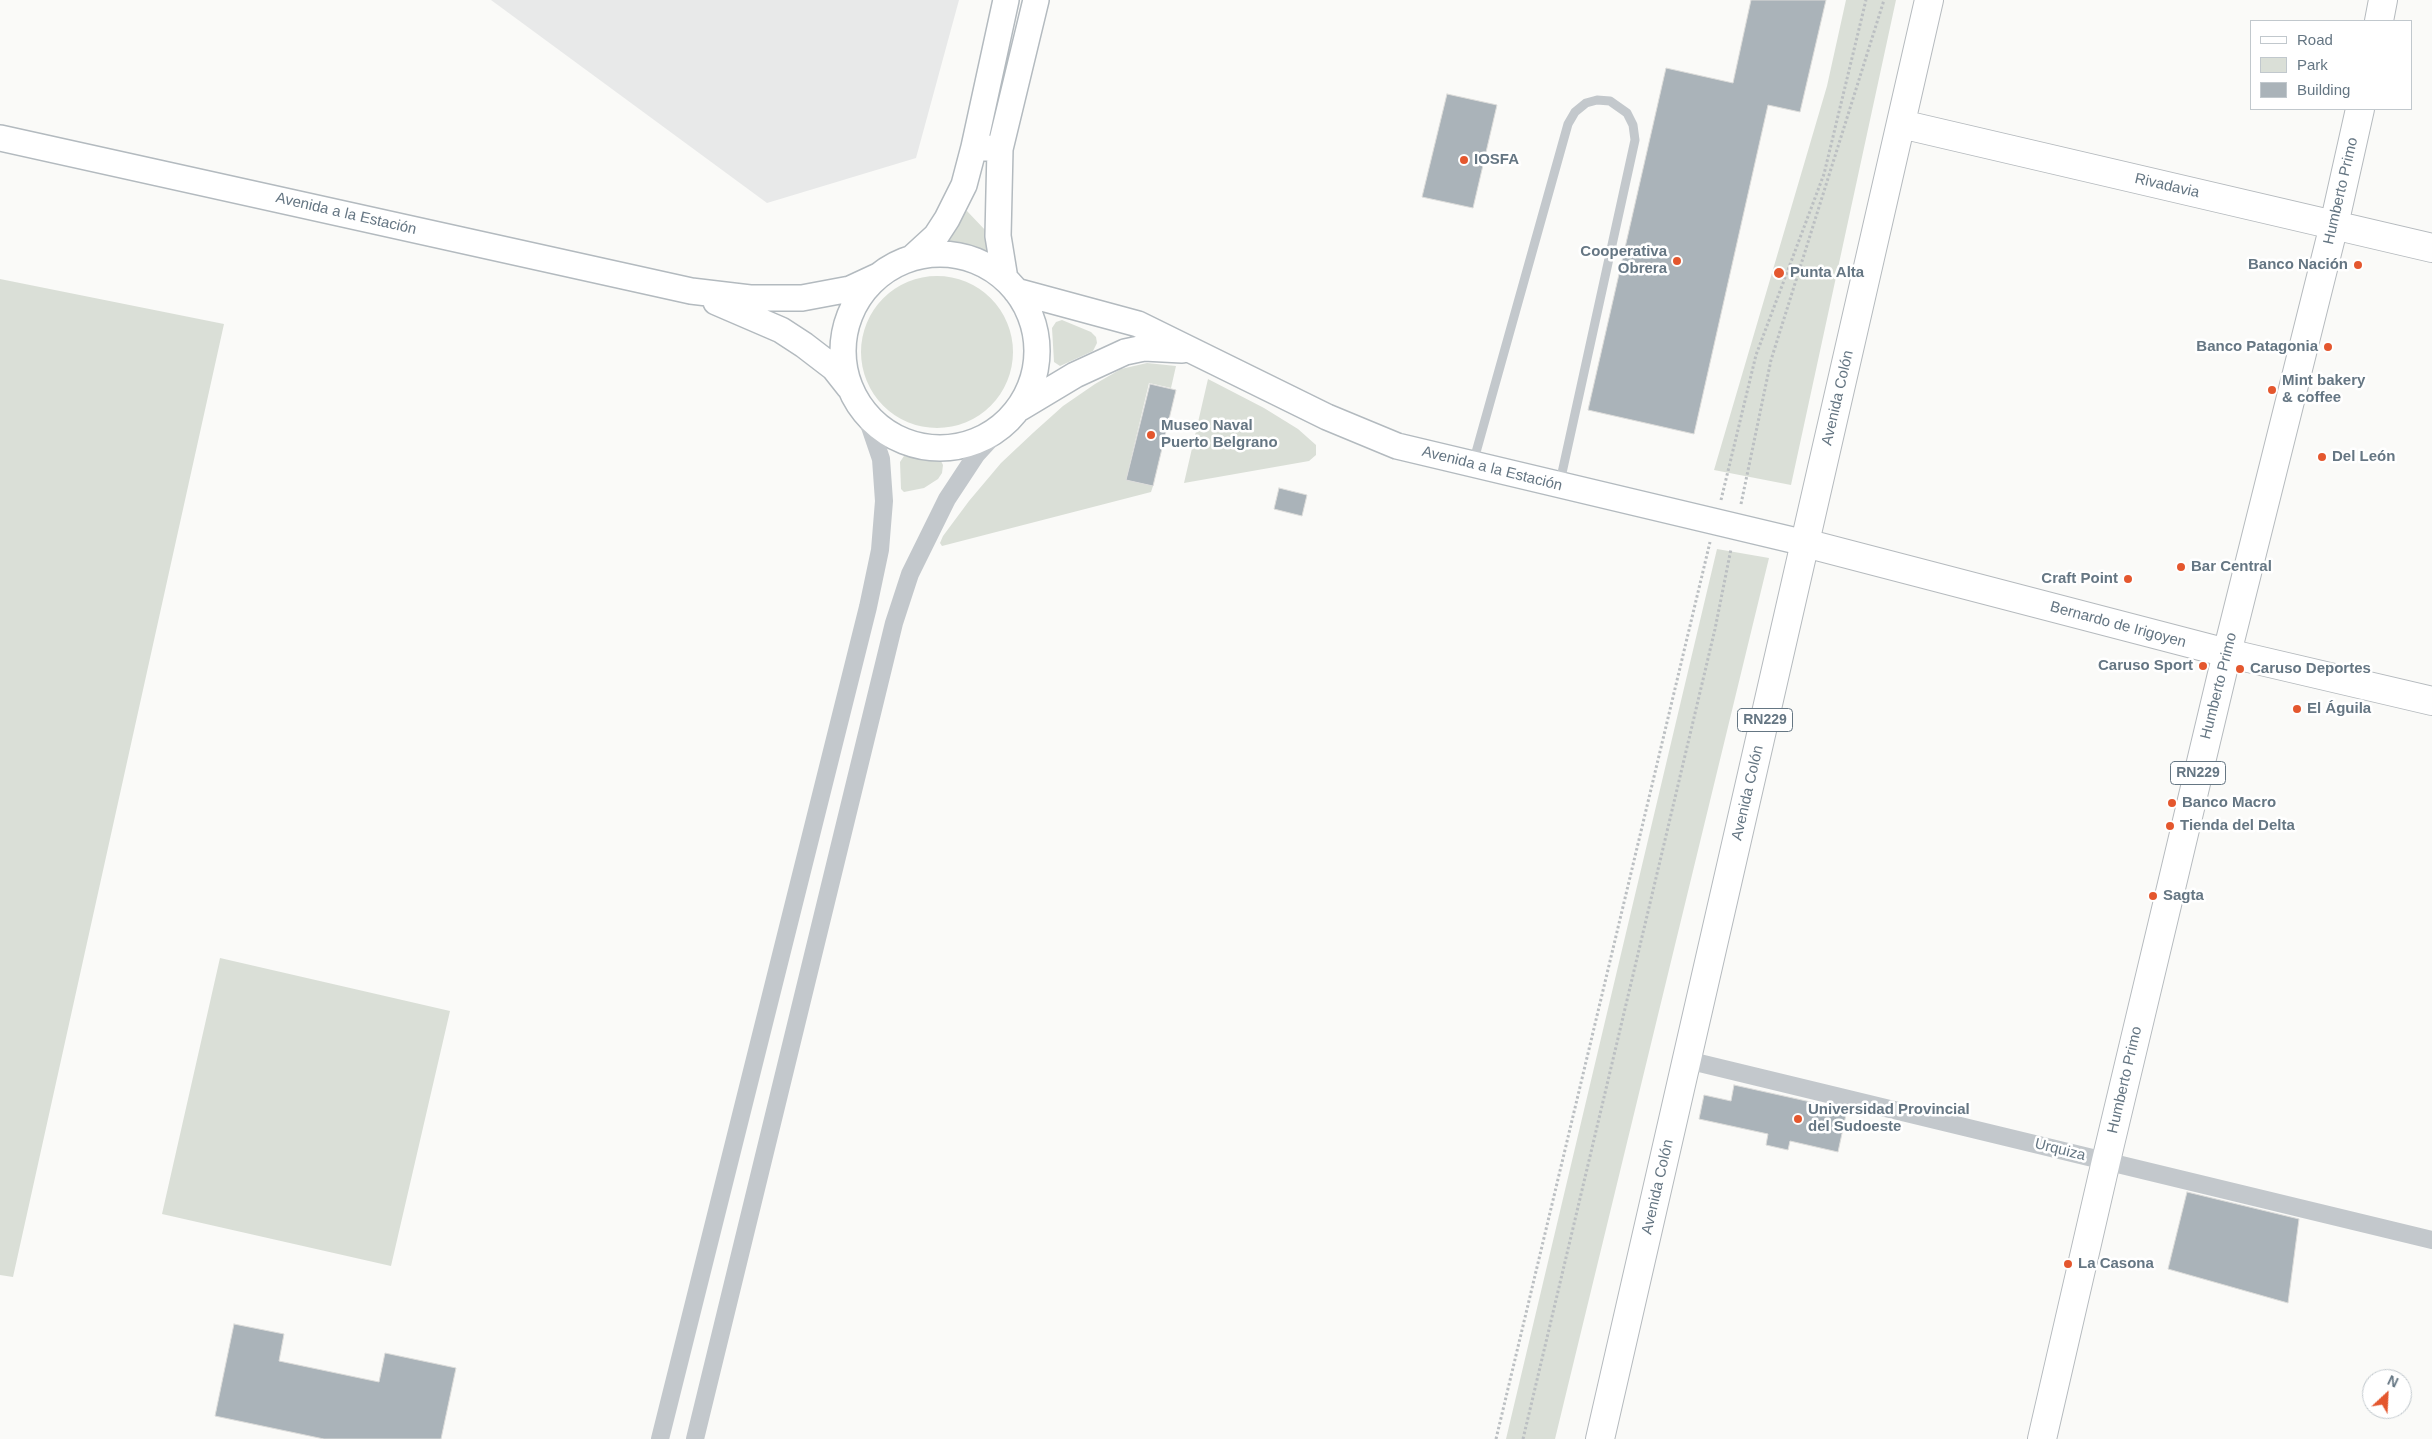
<!DOCTYPE html>
<meta charset="utf-8">
<style>
body{margin:0}
#map{position:relative;width:2432px;height:1439px;overflow:hidden;background:#fafaf8;font-family:Arial,sans-serif}
canvas{display:block}
.legend{position:absolute;left:2250px;top:20px;width:162px;height:90px;box-sizing:border-box;background:#fff;border:1px solid #c1c8cd;margin:0;padding:6px 9px;list-style:none;font-size:15px;color:#657683}
.legend li{display:flex;align-items:center;gap:10px;height:25px}
.legend b{width:25px;border:1px solid #c1c8cd}
.north{position:absolute;left:2362px;top:1369px;width:50px;height:50px;box-sizing:border-box;background:#fff;border:1px solid #c1c8cd;border-radius:50%;rotate:25deg;font-size:14px;font-weight:700;line-height:20px;text-align:center;color:#657683}
.north::after{content:'';display:block;margin:auto;width:18px;height:22px;background:#e4572e;clip-path:polygon(50% 0,100% 100%,50% 72%,0 100%)}
</style>
<div id="map">
<canvas width="2432" height="1439"></canvas>
<ul class="legend">
<li><b style="height:6px;background:#fff"></b>Road</li>
<li><b style="height:14px;background:#dadfd7"></b>Park</li>
<li><b style="height:14px;background:#aab3b9"></b>Building</li>
</ul>
<div class="north">N</div>
</div>
<script>
const context = document.querySelector('canvas').getContext('2d');
context.lineJoin = 'round';
function fill(path, color) { context.fillStyle = color; context.fill(path, 'evenodd'); }
const poly = rows => new Path2D(rows.map(r => 'M' + r).join(''));
function stroke(path, color, width, dash) { context.strokeStyle = color; context.lineWidth = width; context.lineCap = dash ? 'butt' : 'round'; context.setLineDash(dash || []); context.stroke(path); }
function drawText(font, color, halo, rows, align = 'center') {
  context.font = font + ' Arial,sans-serif'; context.lineWidth = 5; context.setLineDash([]); context.textBaseline = 'middle'; context.strokeStyle = halo; context.fillStyle = color; for (const [text, x, y, turn = 0] of rows) {
    context.save(); context.translate(x, y); context.rotate((+turn || 0) * Math.PI / 180); context.textAlign = isNaN(turn) ? turn : align; if (halo) context.strokeText(text, 0, 0); context.fillText(text, 0, 0); context.restore();
  }
}
const built = poly([
 [491,0,959,0,916,158,767,203]
]);
const green = poly([
 [1846,0,1896,0,1791,485,1714,470,1827,86],
 [967,211,986,231,990,247,984,253,948,243,964,212],
 '861 352a76 76 0 1 1 152 0a76 76 0 1 1-152 0Z',
 [0,279,224,324,13,1277,0,1275],
 [1062,320,1091,332,1096,337,1097,343,1093,351,1060,366,1054,362,1052,328,1056,322],
 [1147,363,1176,366,1171,388,1149,383,1126,480,1153,486,1151,492,942,546,940,543,943,536,969,501,1001,463,1034,432,1063,406,1095,384,1121,369],
 [1208,379,1264,408,1298,429,1316,445,1316,455,1309,461,1184,483],
 [904,456,941,461,943,465,942,473,938,479,924,488,904,492,901,489,900,462],
 [1717,549,1769,558,1555,1439,1506,1439],
 [220,958,450,1011,391,1266,162,1214]
]);
const building = poly([
 [1751,0,1826,0,1800,112,1768,105,1694,434,1588,410,1666,68,1733,83,1751,0],
 [1447,94,1497,105,1473,208,1422,197,1447,94],
 [1150,384,1176,390,1153,486,1126,480,1150,384],
 [1279,488,1307,495,1302,516,1274,509,1279,488],
 [1734,1085,1847,1110,1838,1152,1790,1141,1788,1150,1766,1145,1768,1134,1699,1119,1704,1095,1731,1101,1734,1085],
 [2187,1192,2299,1219,2288,1303,2168,1269,2187,1192],
 [234,1324,284,1334,279,1361,379,1382,385,1353,456,1368,441,1439,324,1439,215,1416,234,1324]
]);
const path = poly([
 [1721,500,1756,355,1824,174,1866,0],
 [1741,504,1771,360,1884,0],
 [1496,1439,1710,542],
 [1523,1439,1715,629,1731,549]
]);
const lane = poly([
 [1473,463,1568,124,1575,112,1586,103,1597,100,1610,101,1627,113,1633,125,1635,140,1560,482]
]);
const street = poly([
 [1687,1060,2432,1240],
 [660,1439,868,607,880,550,884,501,881,459,865,412],
 [695,1439,894,623,910,574,947,499,976,455,1007,421]
]);
const secondary = poly([
 [0,138,691,291,750,298,802,298,850,289,878,276],
 [974,147,1006,0],
 '843 351a97 97 0 1 1 194 0a97 97 0 1 1-194 0Z',
 [912,258,936,236,947,219,964,185,974,147,1000,149],
 [1005,279,998,236,1000,149,1036,0],
 [1016,291,1138,324,1327,417,1397,446,1805,543],
 [716,302,781,330,804,345,834,368,849,387],
 [1020,408,1075,375,1125,352,1144,348,1182,350]
]);
const primary = poly([
 [2379,21,2383,0],
 [1901,124,2432,248],
 [1805,543,2227,653,2432,701],
 [1600,1439,1929,0],
 [2042,1439,2106,1161,2227,653,2334,225,2360,109]
]);
const markers = [
 [1464,160,5,"#e4572e"],
 [1677,261,5,"#e4572e"],
 [2358,265,5,"#e4572e"],
 [1779,273,6,"#e4572e"],
 [2328,347,5,"#e4572e"],
 [2272,390,5,"#e4572e"],
 [1151,435,5,"#e4572e"],
 [2322,457,5,"#e4572e"],
 [2181,567,5,"#e4572e"],
 [2128,579,5,"#e4572e"],
 [2203,666,5,"#e4572e"],
 [2240,669,5,"#e4572e"],
 [2297,709,5,"#e4572e"],
 [2172,803,5,"#e4572e"],
 [2170,826,5,"#e4572e"],
 [2153,896,5,"#e4572e"],
 [1798,1119,5,"#e4572e"],
 [2068,1264,5,"#e4572e"]
];
const shields = [
 [1765,720,55],
 [2198,773,55]
];
const shieldNames = [
 ["RN229",1765,720],
 ["RN229",2198,773]
];
const poiNames = [
 ["IOSFA",1474,160],
 ["Cooperativa",1667,252,"right"],
 ["Obrera",1667,269,"right"],
 ["Banco Nación",2348,265,"right"],
 ["Punta Alta",1790,273],
 ["Banco Patagonia",2318,347,"right"],
 ["Mint bakery",2282,381],
 ["& coffee",2282,398],
 ["Museo Naval",1161,426],
 ["Puerto Belgrano",1161,443],
 ["Del León",2332,457],
 ["Bar Central",2191,567],
 ["Craft Point",2118,579,"right"],
 ["Caruso Sport",2193,666,"right"],
 ["Caruso Deportes",2250,669],
 ["El Águila",2307,709],
 ["Banco Macro",2182,803],
 ["Tienda del Delta",2180,826],
 ["Sagta",2163,896],
 ["Universidad Provincial",1808,1110],
 ["del Sudoeste",1808,1127],
 ["La Casona",2078,1264]
];
const streetNames = [
 ["Rivadavia",2167,186,13],
 ["Humberto Primo",2341,191,-77],
 ["Avenida a la Estación",346,214,13],
 ["Avenida Colón",1838,398,-77],
 ["Avenida a la Estación",1492,469,14],
 ["Bernardo de Irigoyen",2118,625,15],
 ["Humberto Primo",2219,686,-76],
 ["Avenida Colón",1748,793,-77],
 ["Humberto Primo",2125,1080,-77],
 ["Urquiza",2060,1150,14],
 ["Avenida Colón",1658,1187,-77]
];
fill(built, '#e8e9e9');
fill(green, '#dadfd7');
fill(building, '#aab3b9');
stroke(building, '#dcdcda', 1);
stroke(secondary, '#b3babf', 28);
stroke(primary, '#b5babe', 30);
stroke(path, '#bbbfc2', 3, [2.5, 2.5]);
stroke(lane, '#c3c8cc', 9);
stroke(street, '#c3c8cc', 18);
stroke(secondary, '#fff', 25);
stroke(primary, '#fff', 28);
for (const [x, y, r, color] of markers) { const dot = new Path2D(); dot.arc(x, y, r, 0, 2 * Math.PI); context.fillStyle = color; context.fill(dot); stroke(dot, '#fff', 2); }
for (const [x, y, w] of shields) { const box = new Path2D(); box.roundRect(x - w / 2, y - 11.5, w, 23, 4); context.fillStyle = '#fff'; context.fill(box); stroke(box, '#657683', 1); }
drawText('bold 14px', '#657683', null, shieldNames);
drawText('bold 15px', '#657683', '#fff', poiNames, 'left');
drawText('15px', '#657683', '#fff', streetNames);
</script>
